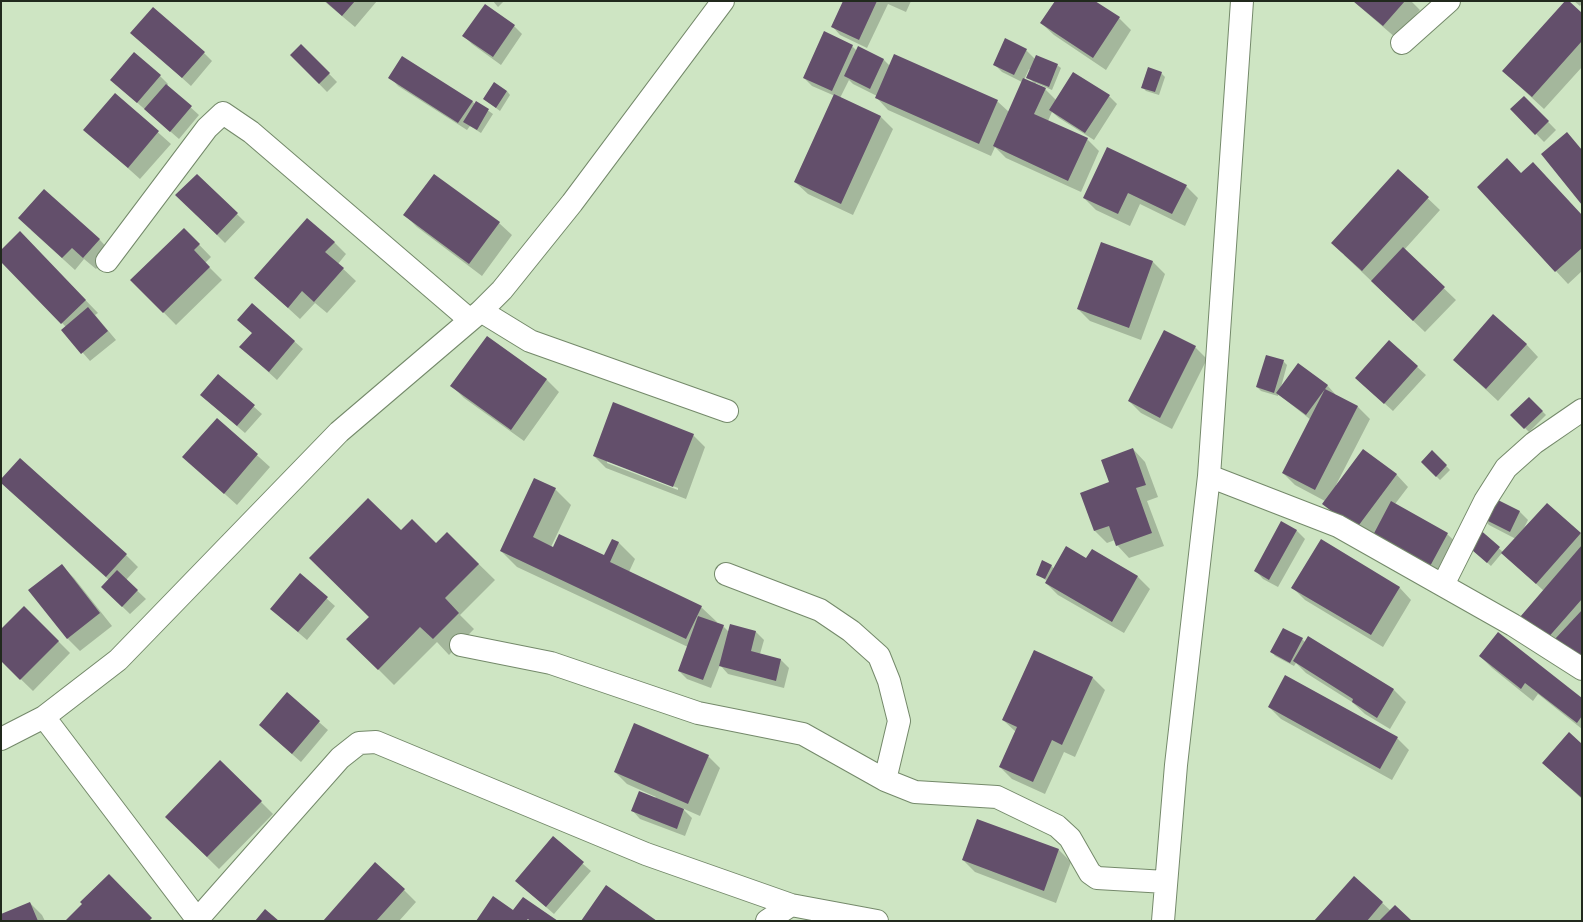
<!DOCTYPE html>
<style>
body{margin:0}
#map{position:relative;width:1583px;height:922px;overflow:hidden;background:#cee5c3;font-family:Literata,serif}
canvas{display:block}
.frame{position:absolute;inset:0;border:2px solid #21291d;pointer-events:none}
</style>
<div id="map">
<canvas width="1583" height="922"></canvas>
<div class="frame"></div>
</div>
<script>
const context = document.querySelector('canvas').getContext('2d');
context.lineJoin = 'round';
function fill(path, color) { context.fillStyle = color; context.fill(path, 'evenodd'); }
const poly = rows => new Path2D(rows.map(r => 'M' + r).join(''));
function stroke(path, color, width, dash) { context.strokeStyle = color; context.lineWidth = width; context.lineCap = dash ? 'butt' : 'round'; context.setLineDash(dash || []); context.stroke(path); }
const shadow = poly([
 [324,1,377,1,355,27],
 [493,1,504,1,498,7],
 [844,1,911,1,906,12,888,4,867,48,840,35,832,26],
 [1056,1,1093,1,1119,18,1131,30,1106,70,1054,35,1041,23],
 [1353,1,1411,1,1420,10,1396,38],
 [1566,1,1582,15,1582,67,1544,109,1503,71],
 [1574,1,1582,1,1582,3,1580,6],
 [485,5,514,26,522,34,501,65,472,44,464,36],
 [132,33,204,53,212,61,191,86],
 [301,45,337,82,327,92,291,55],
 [852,46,857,51,884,60,890,66,997,101,1009,112,1022,82,1002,72,994,64,1026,50,1035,59,1057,65,1061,68,1052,90,1036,83,1035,85,1045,89,1056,100,1109,96,1117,104,1094,140,1059,118,1052,112,1048,121,1087,139,1099,151,1081,192,1006,158,995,147,991,156,888,110,876,97,877,96,853,84,849,80,840,98,881,117,893,129,853,215,808,194,795,182,835,96,812,86,804,78],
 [1029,69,1031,70,1028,77,1035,84,1024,80],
 [1161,73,1165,77,1159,95,1146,91,1142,87],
 [160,76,168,84,167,86,199,115,179,139,111,80],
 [390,77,472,101,475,104,476,102,493,114,481,133,470,126,467,130,398,86],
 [507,91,510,95,500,111,484,99],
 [115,94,171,144,140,179,85,130],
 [1524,97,1556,130,1544,142,1512,109],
 [1398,170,1440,210,1404,250,1456,300,1425,332,1344,255],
 [1522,174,1582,215,1582,271,1568,284,1478,187],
 [197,175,245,222,225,243,177,195],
 [434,175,499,223,512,235,482,276,417,227,405,215],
 [1186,186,1198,198,1185,226,1140,204,1130,226,1096,210,1084,198],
 [184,229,211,257,205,263,222,280,176,325,132,280],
 [31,230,99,239,111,252,96,269,84,259,75,270],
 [334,242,346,254,338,264,356,281,327,313,315,303,300,319,255,278],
 [1102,243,1153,262,1165,274,1141,340,1090,321,1078,309],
 [32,245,98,313,95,315,116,340,90,361,63,330,66,327,1,261,1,251],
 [252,304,303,349,277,380,241,347,253,333],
 [487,337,547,380,559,392,524,441,464,398,452,386],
 [1389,341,1426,375,1393,411,1365,386],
 [1526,344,1538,357,1498,401,1454,360],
 [1195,347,1207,359,1172,429,1141,413,1129,401],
 [1283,361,1287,365,1281,387,1327,385,1335,394,1334,395,1358,407,1370,419,1336,485,1396,474,1408,487,1395,504,1447,534,1460,546,1440,582,1336,516,1323,504,1325,501,1295,485,1283,473,1311,420,1278,394,1278,396,1261,391,1257,387],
 [218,375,262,414,245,433,210,403],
 [1529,398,1546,415,1529,432,1512,415],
 [217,419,270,467,237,505,184,457],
 [693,435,705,447,686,499,606,468,594,456],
 [607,461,678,488,678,490,607,463],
 [1133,449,1145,462,1158,497,1147,501,1164,546,1129,558,1117,545,1115,540,1107,543,1095,531,1081,493,1111,483],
 [1432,451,1450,470,1440,480,1422,462],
 [1,480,126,555,138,567,126,580,146,599,130,614,102,587,109,580,12,493,1,482],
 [555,489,571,505,551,547,605,556,612,540,619,543,635,559,629,572,701,607,717,622,716,624,723,626,729,632,730,625,756,632,764,640,760,654,781,660,789,668,784,688,728,674,720,665,711,688,687,679,679,671,688,647,517,567,501,551],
 [1490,497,1520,512,1528,520,1524,528,1547,504,1582,535,1582,664,1533,629,1544,591,1502,553,1491,566,1470,547,1478,530,1503,552,1516,539,1489,525,1481,517],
 [1282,523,1297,531,1305,539,1278,587,1263,579,1255,570],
 [401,531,436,544,447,533,495,580,460,615,474,629,449,655,437,642,394,685,348,639,370,617],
 [1092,550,1138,577,1150,589,1124,633,1058,595,1046,583,1047,581,1037,574,1051,565,1054,569,1086,559],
 [62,566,74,578,112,626,80,651,68,639,30,590],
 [300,575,335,606,307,640,280,617],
 [1399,587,1411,600,1383,647,1305,600,1293,588],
 [24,607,70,653,33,691,1,660,1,630],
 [1308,638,1394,690,1406,702,1390,729,1365,714,1352,702,1306,673,1296,663,1294,666,1275,656,1272,652,1302,639,1305,642],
 [1034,651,1093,678,1105,690,1075,757,1064,752,1045,794,1012,779,1000,767,1016,732,1003,720],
 [1480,656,1582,699,1582,729,1538,694,1533,701,1492,668],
 [287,694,328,730,301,762,268,733],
 [1269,707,1397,738,1409,750,1392,780,1281,719],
 [1582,745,1582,799,1543,763],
 [708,756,720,768,700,816,682,808,692,818,685,836,640,819,632,810,655,798,656,797,627,784,615,772],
 [220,761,273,814,219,869,166,817],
 [553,838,591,871,554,914,525,889],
 [1059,850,1071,862,1056,903,975,872,963,860],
 [1354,877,1391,911,1410,921,1315,921],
 [404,890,416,902,399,921,324,921],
 [30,903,42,915,45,921,1,921,1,915]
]);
const building = poly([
 [325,1,355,1,342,16],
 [843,1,877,1,859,40,831,27],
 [1055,1,1095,1,1120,17,1093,58,1040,23],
 [1353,1,1405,1,1383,26],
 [1565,1,1569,1,1582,13,1582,41,1532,97,1502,71],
 [485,4,515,25,493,57,462,36],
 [153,7,205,52,182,78,130,33],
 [824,31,853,45,832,91,803,78],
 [1005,38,1027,49,1014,75,993,65],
 [301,44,330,73,319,84,290,55],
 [858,46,884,59,870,89,844,76],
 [134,52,161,75,137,103,110,80],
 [894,54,998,100,979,144,875,98],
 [1036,55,1058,64,1049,87,1026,78],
 [402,56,473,101,458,123,388,78],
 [1148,67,1162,72,1155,92,1141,88],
 [1073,72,1110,95,1085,133,1049,110],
 [1023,78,1046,88,1034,114,1088,138,1068,181,993,146],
 [494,82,507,91,496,108,483,99],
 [166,84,192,106,170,132,144,109],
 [115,93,159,131,128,168,83,130],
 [834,94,881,116,841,204,794,182],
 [1524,96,1549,121,1535,135,1510,109],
 [476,101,489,109,477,130,463,122],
 [1567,132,1582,150,1582,205,1541,154],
 [1107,147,1187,185,1172,214,1128,193,1118,214,1083,198],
 [1507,158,1521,173,1533,162,1582,215,1582,248,1555,272,1477,187],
 [1398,169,1429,197,1362,271,1331,243],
 [197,174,238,213,217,235,175,195],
 [434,174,500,222,469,264,403,215],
 [44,189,100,239,83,258,72,248,62,258,18,218],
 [307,218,335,242,325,252,344,268,314,302,302,291,288,308,254,278],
 [184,228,200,244,194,250,210,267,163,313,130,280],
 [20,231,86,300,61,324,1,262,1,250],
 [1101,242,1153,261,1129,328,1077,309],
 [1403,247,1445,287,1413,321,1371,281],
 [252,303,295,341,269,372,239,347,252,333,237,320],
 [88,307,108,331,81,354,61,330],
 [1493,314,1527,344,1486,389,1453,360],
 [1164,330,1196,346,1160,418,1128,401],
 [487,336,547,379,511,430,450,386],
 [1389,340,1418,366,1384,404,1355,378],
 [1266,355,1284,360,1274,393,1256,387],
 [1298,363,1328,385,1306,415,1276,393],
 [218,374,255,405,237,426,200,395],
 [1325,389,1358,406,1315,490,1282,473],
 [1529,397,1543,411,1524,429,1510,415],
 [613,402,694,434,673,487,593,456],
 [217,418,258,454,224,494,182,457],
 [1133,448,1146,485,1136,488,1152,533,1116,546,1109,526,1094,531,1080,493,1109,482,1101,460],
 [1363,449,1397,474,1356,529,1322,504],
 [1432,450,1447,465,1436,477,1421,462],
 [20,458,127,554,106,577,1,483,1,479],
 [534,478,556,488,533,537,553,547,559,534,604,555,612,539,619,542,610,562,702,606,686,639,500,551],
 [1490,496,1520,511,1510,532,1480,517],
 [368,498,401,530,412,519,436,543,447,532,479,564,445,598,459,613,433,639,420,627,378,670,346,639,369,617,309,558],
 [1391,501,1448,533,1428,570,1371,539],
 [1547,503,1581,533,1536,584,1501,553],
 [1281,521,1297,530,1269,580,1254,571],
 [1478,528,1500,547,1487,563,1465,544],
 [1321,539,1400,587,1371,635,1291,588],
 [1582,545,1582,599,1546,640,1520,617],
 [1066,546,1086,558,1092,549,1138,576,1112,622,1045,583],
 [1042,560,1052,565,1045,579,1036,575],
 [62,564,100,613,67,639,28,590],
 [117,570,138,590,122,607,101,587],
 [300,573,328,597,298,632,270,609],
 [24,606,59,641,20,680,1,661,1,629],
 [1582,610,1582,664,1555,639],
 [698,616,724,625,703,680,678,671],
 [730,624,756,631,751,651,781,659,776,681,719,666],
 [1283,628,1303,638,1290,663,1270,652],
 [1498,632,1582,698,1582,716,1577,723,1525,683,1521,689,1479,656],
 [1308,636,1394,689,1377,718,1352,702,1353,699,1293,661],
 [1034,650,1093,677,1062,745,1052,740,1033,782,999,767,1017,727,1002,720],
 [1285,675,1398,737,1380,769,1268,707],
 [287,692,320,721,292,754,259,725],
 [634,723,709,755,688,804,614,772],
 [1569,732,1582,744,1582,798,1542,763],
 [220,760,262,801,207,857,165,817],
 [639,791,684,809,677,829,631,811],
 [977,819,1059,849,1044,891,962,860],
 [553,836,584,862,546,907,515,881],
 [375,862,405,889,376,921,323,921],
 [109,874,152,918,149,921,65,921,82,904,80,902],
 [1354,876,1383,902,1367,921,1314,921],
 [606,885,657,921,581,921],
 [493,896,513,910,523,897,558,921,530,921,528,919,526,921,476,921],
 [30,902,38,921,1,921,1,914],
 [1395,905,1412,921,1379,921],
 [265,909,279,921,255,921]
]);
const minor = poly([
 [1402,43,1449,1],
 [107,261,207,128,223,113,251,132,470,320],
 [481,311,530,341,727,411],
 [1209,476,1338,526,1513,625,1582,669],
 [726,574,820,610,851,631,879,656,889,681,899,721,885,780],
 [1443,585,1485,501,1506,468,1534,443,1582,410],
 [461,645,551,663,698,713,803,734,885,780,915,792,997,797,1057,826,1070,838,1090,873,1097,878,1166,882],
 [44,717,197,919],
 [1,739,44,717,118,660,339,432,481,311,502,290,572,203,723,1],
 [196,921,340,758,359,743,376,742,646,854,791,905,877,921],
 [767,921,791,905],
 [1163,921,1176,765,1209,476,1242,1]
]);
fill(shadow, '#0003');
fill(building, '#634f6b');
stroke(minor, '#74896a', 24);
stroke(minor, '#fff', 22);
</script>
